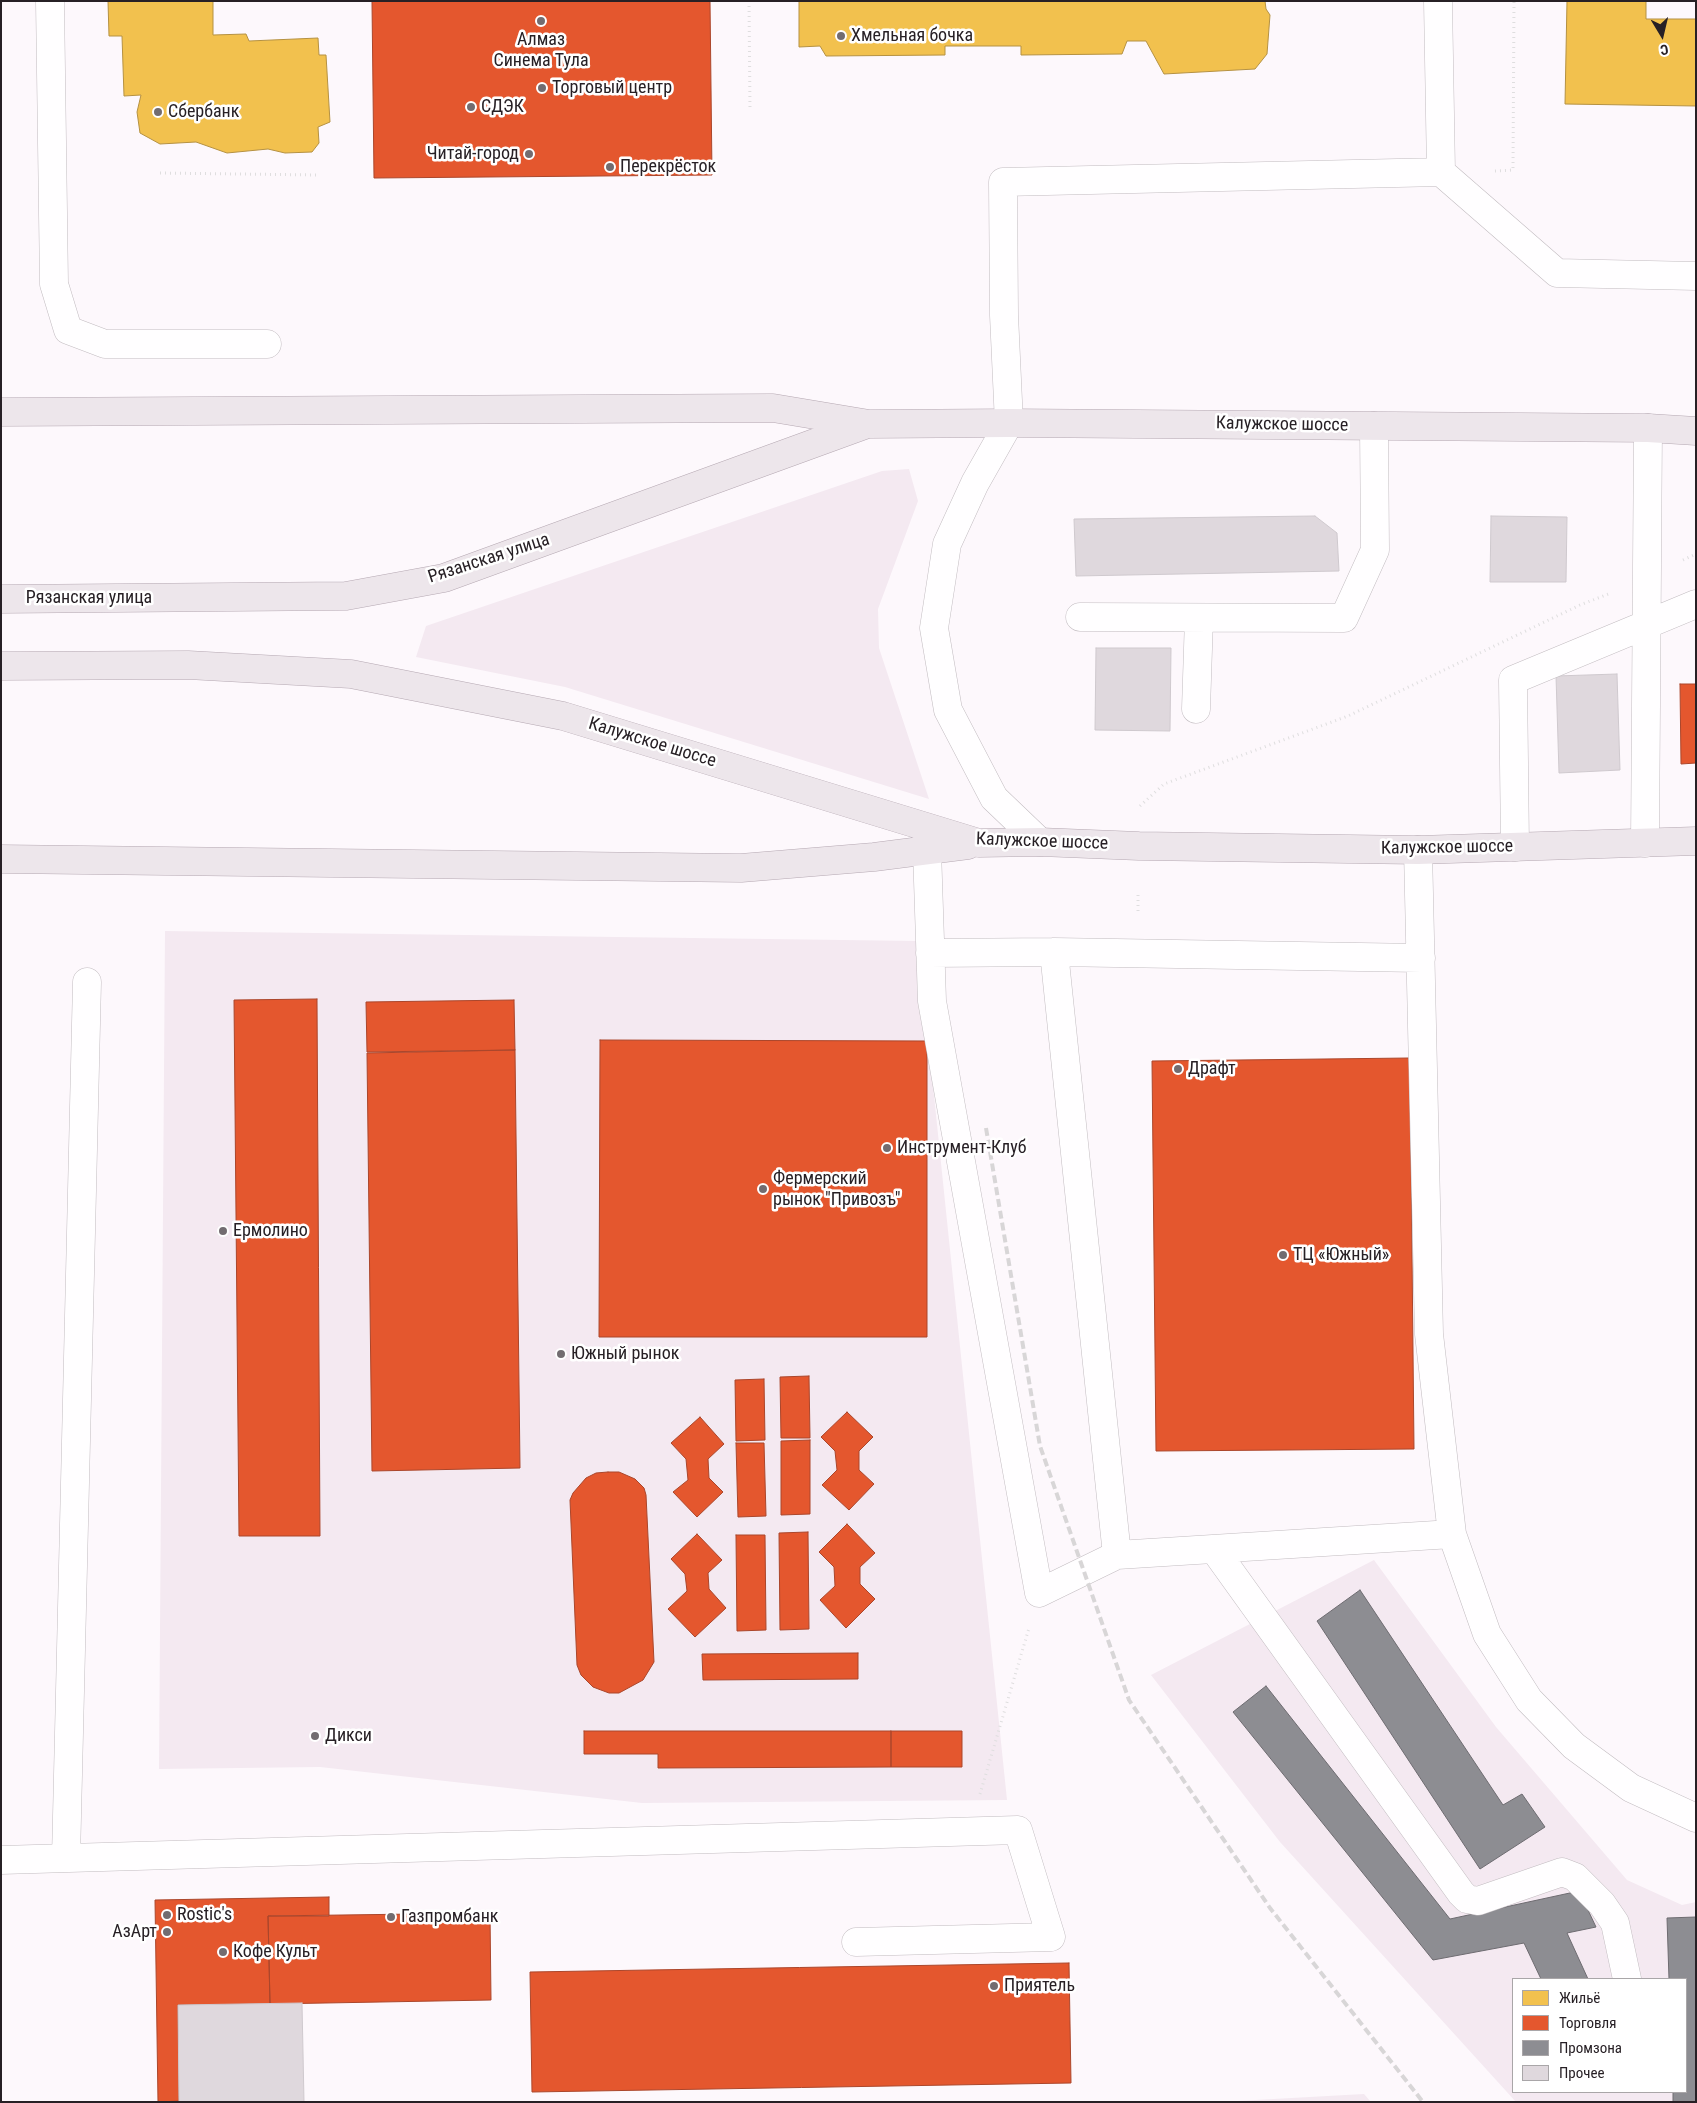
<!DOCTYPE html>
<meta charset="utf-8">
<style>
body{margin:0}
#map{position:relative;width:1697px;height:2103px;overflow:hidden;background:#fdf8fc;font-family:"Roboto Condensed",sans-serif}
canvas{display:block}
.frame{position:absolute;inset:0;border:2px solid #272025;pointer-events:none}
.legend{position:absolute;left:1512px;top:1978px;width:175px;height:115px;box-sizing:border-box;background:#fff;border:1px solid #a9a6a8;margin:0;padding:6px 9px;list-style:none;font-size:15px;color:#272025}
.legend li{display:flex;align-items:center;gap:10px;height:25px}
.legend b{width:25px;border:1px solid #a9a6a8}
.north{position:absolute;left:1637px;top:10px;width:50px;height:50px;-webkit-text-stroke:4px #fff;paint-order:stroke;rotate:171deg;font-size:14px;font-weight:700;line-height:20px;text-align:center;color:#272025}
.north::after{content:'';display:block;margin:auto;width:18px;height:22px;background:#272025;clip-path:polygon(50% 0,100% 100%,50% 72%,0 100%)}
</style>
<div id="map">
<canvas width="1697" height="2103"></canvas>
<div class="frame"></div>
<ul class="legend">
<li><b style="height:14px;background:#f2c14e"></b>Жильё</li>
<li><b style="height:14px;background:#e4572e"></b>Торговля</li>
<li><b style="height:14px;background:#8d8d92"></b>Промзона</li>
<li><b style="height:14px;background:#dfd8dd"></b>Прочее</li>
</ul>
<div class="north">С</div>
</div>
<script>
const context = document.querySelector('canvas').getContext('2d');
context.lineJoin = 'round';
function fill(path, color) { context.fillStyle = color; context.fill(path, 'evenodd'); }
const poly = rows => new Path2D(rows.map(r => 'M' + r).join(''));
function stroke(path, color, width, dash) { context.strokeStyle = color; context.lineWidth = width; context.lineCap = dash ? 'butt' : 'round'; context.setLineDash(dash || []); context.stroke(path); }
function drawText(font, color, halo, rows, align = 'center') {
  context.font = font + ' "Roboto Condensed",sans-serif'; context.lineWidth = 5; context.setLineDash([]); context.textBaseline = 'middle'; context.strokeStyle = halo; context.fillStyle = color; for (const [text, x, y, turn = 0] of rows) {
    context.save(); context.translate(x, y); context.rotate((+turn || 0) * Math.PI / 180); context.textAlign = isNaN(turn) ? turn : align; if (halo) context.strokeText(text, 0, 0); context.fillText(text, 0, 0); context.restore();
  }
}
const built = poly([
 [909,469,918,501,878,609,879,648,929,799,565,687,416,657,426,626,882,471],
 [165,931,918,941,1007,1800,642,1803,320,1767,159,1769],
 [1374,1560,1496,1727,1627,1880,1682,1905,1696,1902,1696,2102,1516,2102,1280,1842,1151,1675],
 [1513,1979,1686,1979,1686,2092,1513,2092],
 [1364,2094,1371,2102,1219,2102]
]);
const homes = poly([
 [108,1,213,1,213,35,246,34,249,41,318,38,319,55,326,55,330,122,318,127,319,143,312,152,285,153,268,149,227,153,196,142,160,144,140,133,137,112,141,95,124,96,122,36,109,36,108,1],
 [799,1,1265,1,1266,9,1270,15,1267,54,1255,69,1164,74,1146,41,1127,41,1122,54,1021,55,1021,46,945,46,945,55,826,56,820,46,799,47,799,1],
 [1567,1,1646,1,1646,19,1696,19,1696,106,1565,104,1567,1]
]);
const shops = poly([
 [372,1,710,1,712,175,374,178,372,1],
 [1680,684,1696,684,1696,763,1681,764,1680,684],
 [317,999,320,1536,239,1536,234,1000,317,999],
 [514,1000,515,1050,367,1052,366,1002,514,1000],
 [600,1040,927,1041,927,1337,599,1337,600,1040],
 [515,1050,520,1468,372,1471,367,1053,515,1050],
 [1410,1058,1414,1449,1156,1451,1152,1061,1410,1058],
 [809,1376,810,1438,781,1438,780,1377,809,1376],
 [764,1379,765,1440,736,1441,735,1380,764,1379],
 [847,1412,873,1437,859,1451,859,1470,874,1484,849,1510,822,1485,837,1470,835,1451,821,1437,847,1412],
 [700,1417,724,1444,708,1459,709,1478,723,1492,697,1517,673,1492,688,1480,686,1459,671,1443,700,1417],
 [810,1440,810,1514,781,1515,781,1441,810,1440],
 [736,1443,764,1443,766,1516,738,1517,736,1443],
 [608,1472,619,1472,635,1479,644,1488,646,1495,654,1662,643,1680,619,1693,609,1693,593,1687,581,1675,577,1665,570,1500,573,1493,586,1478,596,1473,608,1472],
 [847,1524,875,1553,860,1567,860,1584,875,1599,846,1628,820,1600,835,1586,834,1567,819,1552,847,1524],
 [808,1532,809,1629,780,1630,779,1533,808,1532],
 [697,1534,722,1560,708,1573,709,1589,726,1608,695,1637,668,1609,687,1591,685,1574,671,1559,697,1534],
 [736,1535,765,1535,766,1630,737,1631,736,1535],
 [858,1653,858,1679,703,1680,702,1654,858,1653],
 [584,1731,891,1731,891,1767,658,1768,658,1754,584,1754,584,1731],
 [891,1731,962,1731,962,1767,891,1767,891,1731],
 [329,1897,329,1916,268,1916,270,2004,178,2005,179,2101,158,2102,155,1900,329,1897],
 [490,1913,491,2000,270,2004,268,1916,490,1913],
 [1069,1963,1071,2083,532,2092,530,1972,1069,1963]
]);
const industry = poly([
 [1360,1590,1503,1805,1522,1794,1545,1827,1480,1869,1317,1621,1360,1590],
 [1266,1686,1450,1919,1579,1891,1596,1927,1567,1933,1588,1979,1541,1979,1524,1943,1433,1960,1233,1712,1266,1686],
 [1696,1917,1696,2102,1673,2102,1673,2092,1686,2092,1686,1979,1669,1979,1667,1918,1696,1917]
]);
const building = poly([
 [1315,516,1337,533,1339,571,1076,576,1074,519,1315,516],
 [1491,516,1567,517,1566,582,1490,582,1491,516],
 [1096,648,1171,648,1170,731,1095,730,1096,648],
 [1617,674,1620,770,1559,773,1556,676,1617,674],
 [302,2003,304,2102,179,2102,178,2005,302,2003]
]);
const path = poly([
 [749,1,750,111],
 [1495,171,1513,170,1514,1],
 [160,173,316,175],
 [1683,560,1696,554],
 [1140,806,1164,784,1348,716,1580,605,1611,593],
 [1138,911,1138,894],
 [980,1794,1029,1628]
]);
const minor = poly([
 [50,1,54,284,68,330,105,344,267,344],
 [1438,1,1441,172],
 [1080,617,1344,618,1375,550,1374,426],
 [1196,709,1199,618],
 [1040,842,994,798,948,710,934,628,947,544,975,483,1009,423,1004,315,1003,182,1441,172,1557,273,1696,276],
 [1645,843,1648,428],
 [1515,847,1513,680,1696,604],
 [927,850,932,1001,1039,1593,1117,1555,1452,1534],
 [1418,850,1429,1334,1452,1534,1487,1634,1529,1700,1574,1746,1631,1788,1696,1818],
 [1054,952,1117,1555],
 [930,953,1054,952,1421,958],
 [1214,1549,1461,1893,1467,1899,1478,1901,1562,1872,1575,1877,1602,1904,1615,1923,1627,1979],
 [66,1858,87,982],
 [1,1860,1018,1830,1051,1937,856,1942]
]);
const major = poly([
 [1,412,773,408,869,424,1009,423,1648,428,1696,431],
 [1,599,346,596,444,578,867,424],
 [1,666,188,665,351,674,563,716,979,843,1040,842,1139,846,1418,850,1696,841],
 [1,859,741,868,874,857,968,845]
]);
const rail = poly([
 [986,1128,1040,1446,1129,1700,1270,1908,1423,2102]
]);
const markers = [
 [541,21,5,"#726c70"],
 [841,36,5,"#726c70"],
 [542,88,5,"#726c70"],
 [471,107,5,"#726c70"],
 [158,112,5,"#726c70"],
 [529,154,5,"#726c70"],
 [610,167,5,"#726c70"],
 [1178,1069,5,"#726c70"],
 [887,1148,5,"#726c70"],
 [763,1189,5,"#726c70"],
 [223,1231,5,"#726c70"],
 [1283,1255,5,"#726c70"],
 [561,1354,5,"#726c70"],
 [315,1736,5,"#726c70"],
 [167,1915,5,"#726c70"],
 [391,1917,5,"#726c70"],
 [167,1932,5,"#726c70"],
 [223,1952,5,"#726c70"],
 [994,1986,5,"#726c70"]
];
const poiNames = [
 ["Хмельная бочка",851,36],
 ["Алмаз",541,40,"center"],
 ["Синема Тула",541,61,"center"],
 ["Торговый центр",552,88],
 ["СДЭК",481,107],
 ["Сбербанк",168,112],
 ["Читай-город",519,154,"right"],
 ["Перекрёсток",620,167],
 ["Драфт",1188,1069],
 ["Инструмент-Клуб",897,1148],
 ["Фермерский",773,1179],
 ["рынок \"Привозъ\"",773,1200],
 ["Ермолино",233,1231],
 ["ТЦ «Южный»",1293,1255],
 ["Южный рынок",571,1354],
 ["Дикси",325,1736],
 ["Rostic's",177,1915],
 ["Газпромбанк",401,1917],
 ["АзАрт",157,1932,"right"],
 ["Кофе Культ",233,1952],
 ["Приятель",1004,1986]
];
const streetNames = [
 ["Калужское шоссе",1282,425,1],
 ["Рязанская улица",489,559,-18],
 ["Рязанская улица",89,598],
 ["Калужское шоссе",652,743,17],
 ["Калужское шоссе",1042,842,2],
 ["Калужское шоссе",1447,848,-1]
];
fill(built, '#f4e9f1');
fill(homes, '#f2c14e');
stroke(homes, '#b59142', 1);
fill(shops, '#e4572e');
stroke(shops, '#ab462b', 1);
fill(industry, '#8d8d92');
stroke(industry, '#6e6c71', 1);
fill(building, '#dfd8dd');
stroke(building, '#cfc9ce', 1);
stroke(minor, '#c2bcc0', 29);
stroke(major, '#b5a8b2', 29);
stroke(path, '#dfdedf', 3, [1, 4]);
stroke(minor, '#fffeff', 28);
stroke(major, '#ede6eb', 28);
stroke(rail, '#d8d6d7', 4, [8, 4]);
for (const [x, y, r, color] of markers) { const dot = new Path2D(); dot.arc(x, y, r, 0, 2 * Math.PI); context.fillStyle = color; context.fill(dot); stroke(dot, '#fff', 2); }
drawText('18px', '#272025', '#fff', poiNames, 'left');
drawText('18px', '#272025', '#fff', streetNames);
</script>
